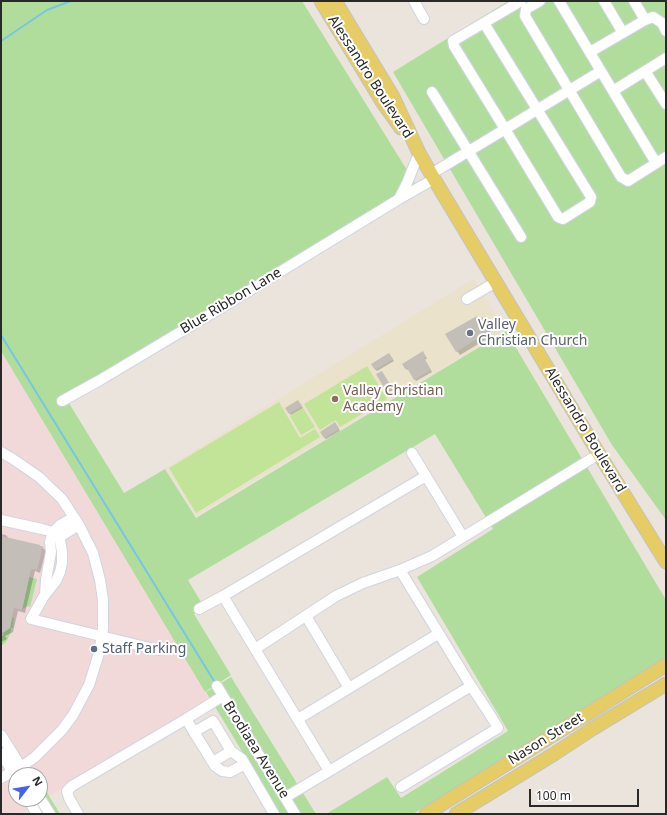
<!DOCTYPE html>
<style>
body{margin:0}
#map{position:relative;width:667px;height:815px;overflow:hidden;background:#eae4dc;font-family:"Noto Sans",sans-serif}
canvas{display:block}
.frame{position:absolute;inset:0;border:2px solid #292929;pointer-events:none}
.north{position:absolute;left:8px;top:767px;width:40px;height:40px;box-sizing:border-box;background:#fff;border:1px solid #a9a9a9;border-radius:50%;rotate:59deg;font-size:11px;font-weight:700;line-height:16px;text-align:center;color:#292929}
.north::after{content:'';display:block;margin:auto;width:14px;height:18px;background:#4761ec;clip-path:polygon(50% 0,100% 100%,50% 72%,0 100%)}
.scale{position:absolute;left:529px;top:789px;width:110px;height:18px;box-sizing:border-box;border:2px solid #292929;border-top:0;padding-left:5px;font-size:12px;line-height:14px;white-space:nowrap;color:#292929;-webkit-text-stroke:3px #fff;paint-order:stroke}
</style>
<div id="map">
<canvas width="667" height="815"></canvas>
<div class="frame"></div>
<div class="north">N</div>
<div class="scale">100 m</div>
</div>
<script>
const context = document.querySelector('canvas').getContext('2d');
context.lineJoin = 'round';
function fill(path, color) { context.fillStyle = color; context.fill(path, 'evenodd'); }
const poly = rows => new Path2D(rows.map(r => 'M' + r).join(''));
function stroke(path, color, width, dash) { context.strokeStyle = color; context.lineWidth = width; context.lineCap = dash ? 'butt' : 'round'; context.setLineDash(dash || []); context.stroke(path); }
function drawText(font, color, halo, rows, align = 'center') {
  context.font = font + ' "Noto Sans",sans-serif'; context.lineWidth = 4; context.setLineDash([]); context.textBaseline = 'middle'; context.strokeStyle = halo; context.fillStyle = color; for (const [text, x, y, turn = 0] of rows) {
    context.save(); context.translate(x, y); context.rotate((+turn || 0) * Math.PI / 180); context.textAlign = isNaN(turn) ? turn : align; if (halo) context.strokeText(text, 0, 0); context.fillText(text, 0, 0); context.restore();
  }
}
const education = poly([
 [473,279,506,330,196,516,166,468]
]);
const medical = poly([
 [1,351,209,699,21,814,1,814],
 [16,775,40,775,40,799,16,799]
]);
const green = poly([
 [1,1,302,1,415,183,102,374,64,395,124,493,165,469,196,518,506,331,666,600,666,660,413,814,326,814,387,777,401,798,508,731,417,577,493,529,435,434,188,580,204,607,194,614,231,675,205,692,1,351],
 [508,1,666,1,666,520,612,445,393,72],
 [29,577,37,579,30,607,27,606,22,610],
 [12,617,14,618,13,628,11,628,11,632,6,642,1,646,1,637,4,635,2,631,4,632,10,628],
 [231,677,316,814,280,814,206,692],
 [40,781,60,814,56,814,40,788]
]);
const pitch = poly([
 [367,366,387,399,340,427,336,420,320,430,304,404],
 [279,402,300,438,315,429,320,437,196,513,169,468],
 [303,408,315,427,301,435,290,416]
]);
const shadow = poly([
 [483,318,492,330,488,333,490,337,460,355,457,351,479,320],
 [424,354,427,358,425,360,432,372,416,381,409,369,407,370,403,365],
 [390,356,394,361,377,371,375,369],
 [383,374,393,390,389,392,378,375],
 [299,403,303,408,291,415,286,408],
 [337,425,340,431,326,439,324,438],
 [1,534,6,535,9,539,42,547,46,551,40,573,35,571,25,613,18,611,13,632,5,636,7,639,1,642]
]);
const stream = poly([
 [1,41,47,10,71,1],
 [1,335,214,681]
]);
const building = poly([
 [477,316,479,319,483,317,489,326,485,329,487,333,456,352,445,334],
 [423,351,426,357,424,358,431,370,414,380,407,368,405,369,402,364],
 [389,353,393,359,375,370,371,364],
 [382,371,392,388,386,391,376,374],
 [298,400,302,406,289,414,285,408],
 [335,422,339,429,324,438,320,432],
 [1,536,40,545,40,546,43,546,37,570,31,569,22,610,14,608,10,628,1,634]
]);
const minor = poly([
 [414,1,424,19],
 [540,1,526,9,525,16,621,177,628,181,666,157],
 [559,1,656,163],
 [604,1,623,33],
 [634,1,645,20],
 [484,23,591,197,590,202,563,219,558,217,505,129,454,46,453,41,521,1],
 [590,52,645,20,653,17,662,23,666,31],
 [645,71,666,104],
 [613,91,666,58],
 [432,92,521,237],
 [431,174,601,71],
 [399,199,407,183,419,153],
 [467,299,496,282],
 [62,401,100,380,229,303,399,199,434,179],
 [1,452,13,459,39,477,62,499,79,525,93,553,100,580,103,600,103,629,99,653,89,685,73,715,62,730,35,757,21,767,1,778],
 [412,453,426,476],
 [1,520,42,529,53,532,59,535],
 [79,525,61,536,60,540,62,552,62,563,60,572,56,581,44,596,31,619,158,650],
 [45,595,46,580,51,552,50,542,53,532,60,525,74,517],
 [199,609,223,596],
 [306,616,349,688],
 [255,649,223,596,426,476,463,537],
 [217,686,295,814],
 [223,696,186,719,194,732,213,721,231,751,242,759,274,814],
 [298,719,438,634],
 [194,732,215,766,222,771,230,772,245,764],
 [1,735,26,775],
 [1,753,16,778],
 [213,762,231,751],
 [329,771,255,649,336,596,363,583,400,570,432,556,599,454],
 [401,787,498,728,489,713,471,686],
 [286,797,471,686,400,570],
 [40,798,50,814],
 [28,799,37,814],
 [78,814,69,798,67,791,72,786,186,719]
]);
const major = poly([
 [321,1,383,103,401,128],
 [335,1,393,97,419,153,434,179,599,454,666,562],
 [426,814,666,665],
 [456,814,554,754,592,729,666,684]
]);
const markers = [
 [470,333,4,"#6b7280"],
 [335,399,4,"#8d6e63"],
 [94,649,4,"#5c6f8a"]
];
const streetNames = [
 ["Alessandro Boulevard",370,77,57],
 ["Blue Ribbon Lane",231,301,-31],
 ["Alessandro Boulevard",585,430,59],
 ["Nason Street",546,739,-32],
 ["Brodiaea Avenue",256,750,58]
];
const worshipNames = [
 ["Valley",478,325],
 ["Christian Church",478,341]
];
const educationNames = [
 ["Valley Christian",343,391],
 ["Academy",343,407]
];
const serviceNames = [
 ["Staff Parking",102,649]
];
fill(education, '#ebe2cc');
fill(medical, '#f1d9da');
fill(green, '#b0dd9c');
fill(pitch, '#c2e498');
fill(shadow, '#0003');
stroke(stream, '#76c5e5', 2);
fill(building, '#c3beb7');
stroke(minor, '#d1d4e1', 12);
stroke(major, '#c3c3c3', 15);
stroke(minor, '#fff', 10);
stroke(major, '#e6cc65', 13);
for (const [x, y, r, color] of markers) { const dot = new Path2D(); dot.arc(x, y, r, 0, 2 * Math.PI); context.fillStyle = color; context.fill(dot); stroke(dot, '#fff', 1.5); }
drawText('14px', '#292929', '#fff', streetNames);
drawText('14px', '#5b616d', '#fff', worshipNames, 'left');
drawText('14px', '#785e54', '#fff', educationNames, 'left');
drawText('14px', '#4e5e75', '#fff', serviceNames, 'left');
</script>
